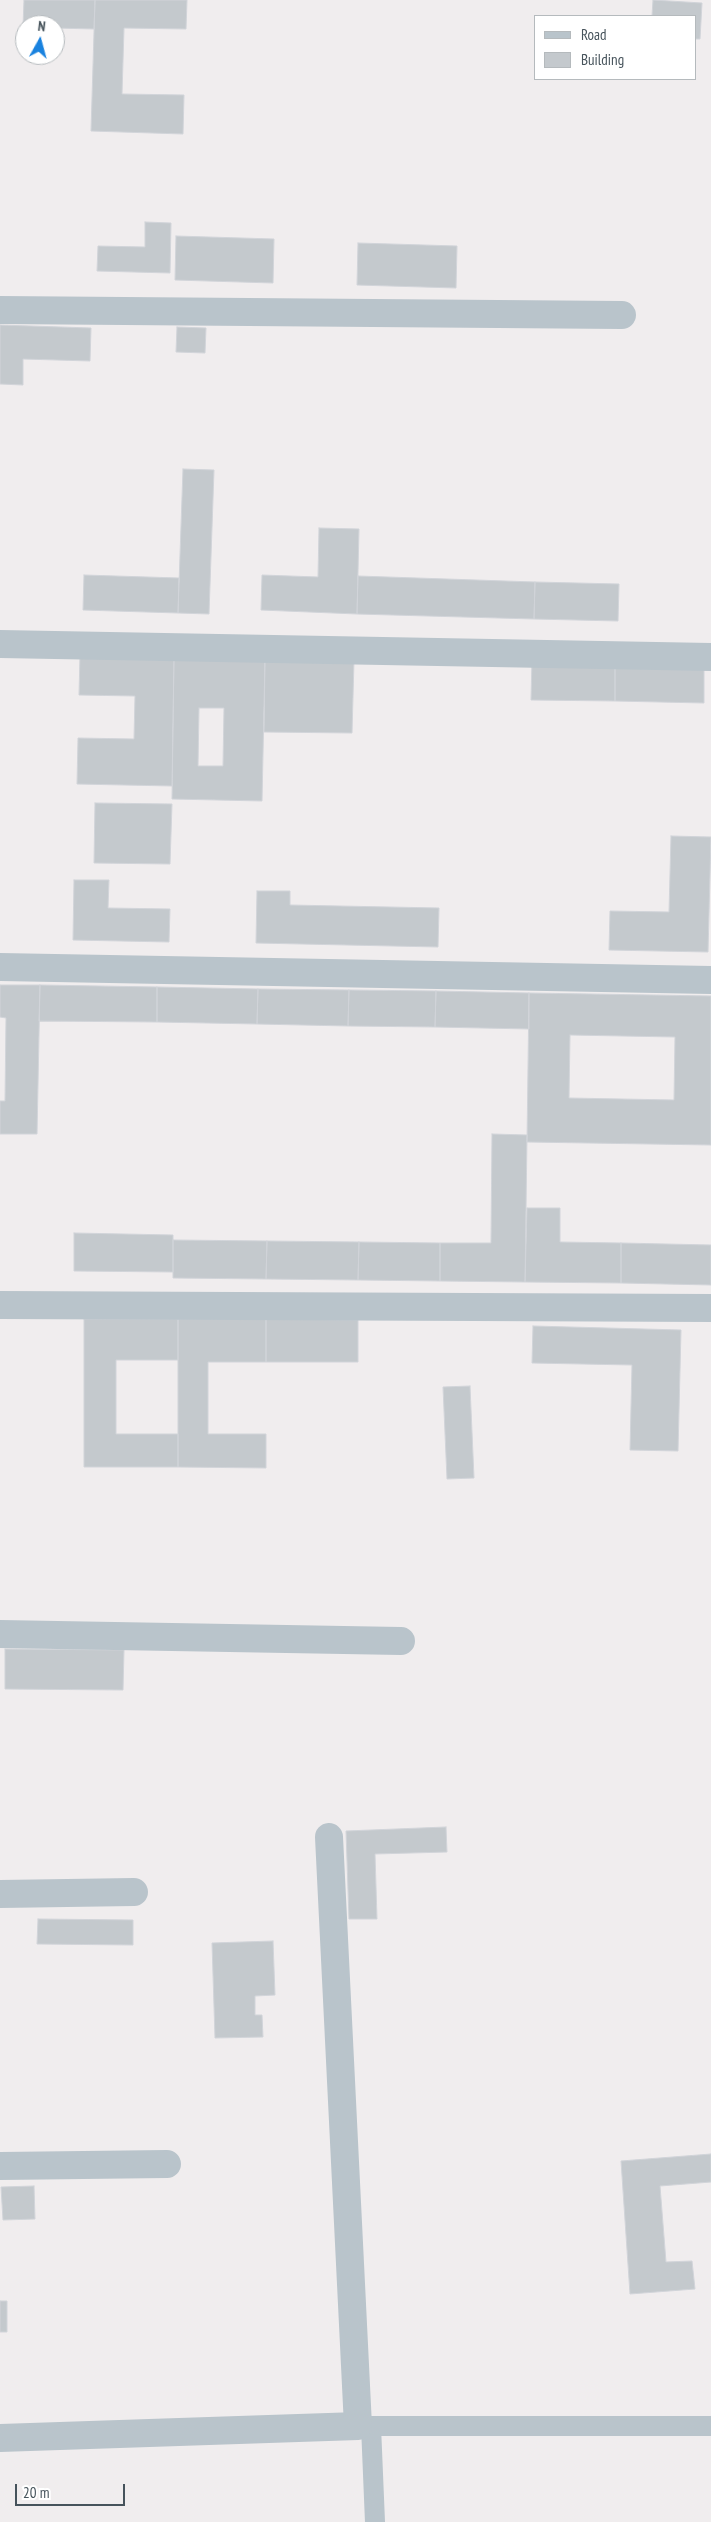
<!DOCTYPE html>
<style>
body{margin:0}
#map{position:relative;width:711px;height:2522px;overflow:hidden;background:#f0edee;font-family:"PT Sans Narrow",sans-serif}
canvas{display:block}
.legend{position:absolute;left:534px;top:15px;width:162px;height:65px;box-sizing:border-box;background:#fff;border:1px solid #b5babd;margin:0;padding:6px 9px;list-style:none;font-size:15px;color:#46535b}
.legend li{display:flex;align-items:center;gap:10px;height:25px}
.legend b{width:25px;border:1px solid #b5babd}
.north{position:absolute;left:15px;top:15px;width:50px;height:50px;box-sizing:border-box;background:#fff;border:1px solid #b5babd;border-radius:50%;rotate:7deg;font-size:14px;font-weight:700;line-height:20px;text-align:center;color:#46535b}
.north::after{content:'';display:block;margin:auto;width:18px;height:22px;background:#1982df;clip-path:polygon(50% 0,100% 100%,50% 72%,0 100%)}
.scale{position:absolute;left:15px;top:2484px;width:110px;height:22px;box-sizing:border-box;border:2px solid #46535b;border-top:0;padding-left:6px;font-size:15px;line-height:18px;white-space:nowrap;color:#46535b;-webkit-text-stroke:4px #fff;paint-order:stroke}
</style>
<div id="map">
<canvas width="711" height="2522"></canvas>
<ul class="legend">
<li><b style="height:6px;background:#b9c4cb"></b>Road</li>
<li><b style="height:14px;background:#c4c9cd"></b>Building</li>
</ul>
<div class="north">N</div>
<div class="scale">20 m</div>
</div>
<script>
const context = document.querySelector('canvas').getContext('2d');
context.lineJoin = 'round';
function fill(path, color) { context.fillStyle = color; context.fill(path, 'evenodd'); }
const poly = rows => new Path2D(rows.map(r => 'M' + r).join(''));
function stroke(path, color, width, dash) { context.strokeStyle = color; context.lineWidth = width; context.lineCap = dash ? 'butt' : 'round'; context.setLineDash(dash || []); context.stroke(path); }
const building = poly([
 [24,0,95,0,94,29,55,28,55,25,25,25,23,27,24,0],
 [95,0,187,0,186,29,124,28,122,94,184,95,183,134,91,131,95,0],
 [653,0,702,3,700,39,695,39,695,16,652,16,653,0],
 [145,222,171,223,170,273,97,271,98,246,145,247,145,222],
 [176,236,274,239,273,283,175,280,176,236],
 [358,243,457,246,456,288,357,285,358,243],
 [0,325,91,328,90,361,23,359,23,385,0,384,0,325],
 [177,327,206,328,205,353,176,352,177,327],
 [183,469,214,470,209,614,178,613,183,469],
 [319,528,359,529,357,614,261,610,262,575,318,577,319,528],
 [84,575,179,578,178,613,83,610,84,575],
 [358,576,535,582,534,619,357,614,358,576],
 [535,582,619,584,618,621,534,619,535,582],
 [80,655,174,657,172,786,77,784,78,738,134,739,135,696,79,695,80,655],
 [174,657,265,658,262,801,172,799,174,657],
 [199,708,224,708,223,766,198,766,199,708],
 [265,658,354,660,352,733,264,732,265,658],
 [532,659,615,661,615,701,531,700,532,659],
 [615,661,704,662,704,703,615,701,615,661],
 [95,803,172,804,170,864,94,863,95,803],
 [671,836,711,837,708,952,609,950,610,911,669,912,671,836],
 [74,880,109,880,108,908,170,909,169,942,73,940,74,880],
 [257,891,290,891,290,905,439,908,438,947,256,943,257,891],
 [0,985,40,985,37,1134,0,1134,0,1101,5,1101,6,1018,0,1017,0,985],
 [40,985,157,987,157,1022,39,1021,40,985],
 [157,987,258,989,257,1024,157,1022,157,987],
 [258,989,349,990,348,1026,257,1024,258,989],
 [349,990,436,991,435,1027,348,1026,349,990],
 [436,991,529,993,529,1029,435,1027,436,991],
 [529,993,711,996,711,1145,527,1142,529,993],
 [570,1035,675,1037,674,1100,569,1098,570,1035],
 [492,1134,527,1135,525,1282,440,1281,440,1243,491,1243,492,1134],
 [527,1208,560,1208,560,1242,621,1243,621,1283,525,1282,527,1208],
 [74,1233,173,1235,173,1272,74,1271,74,1233],
 [173,1240,267,1241,266,1279,173,1278,173,1240],
 [267,1241,359,1242,358,1280,266,1279,267,1241],
 [359,1242,440,1243,440,1281,358,1280,359,1242],
 [621,1243,711,1245,711,1285,621,1283,621,1243],
 [84,1319,178,1319,178,1360,116,1360,116,1434,178,1434,178,1467,84,1467,84,1319],
 [178,1319,266,1319,266,1362,208,1362,208,1434,266,1434,266,1468,178,1467,178,1319],
 [266,1319,358,1320,358,1362,266,1362,266,1319],
 [533,1326,681,1330,678,1451,630,1450,632,1365,532,1363,533,1326],
 [470,1386,474,1478,447,1479,443,1387,470,1386],
 [5,1649,124,1650,123,1690,5,1689,5,1649],
 [446,1827,447,1852,375,1854,377,1919,349,1919,346,1831,446,1827],
 [38,1919,133,1920,133,1945,37,1944,38,1919],
 [273,1941,275,1995,255,1996,255,2015,262,2015,263,2037,215,2038,212,1943,273,1941],
 [711,2154,711,2182,660,2186,666,2262,692,2261,695,2289,630,2294,621,2161,711,2154],
 [34,2186,35,2219,3,2220,1,2187,34,2186],
 [0,2301,7,2301,7,2332,0,2332,0,2301]
]);
const service = poly([
 [358,2426,711,2426],
 [371,2426,375,2522]
]);
const minor = poly([
 [0,310,622,315],
 [0,644,711,657],
 [0,967,711,980],
 [0,1305,711,1308],
 [0,1634,401,1641],
 [0,1894,134,1892],
 [0,2166,167,2164],
 [0,2438,358,2426,329,1837]
]);
fill(building, '#c4c9cd');
stroke(building, '#d1d4d9', 1);
stroke(service, '#b9c4cb', 20);
stroke(minor, '#b9c4cb', 28);
</script>
